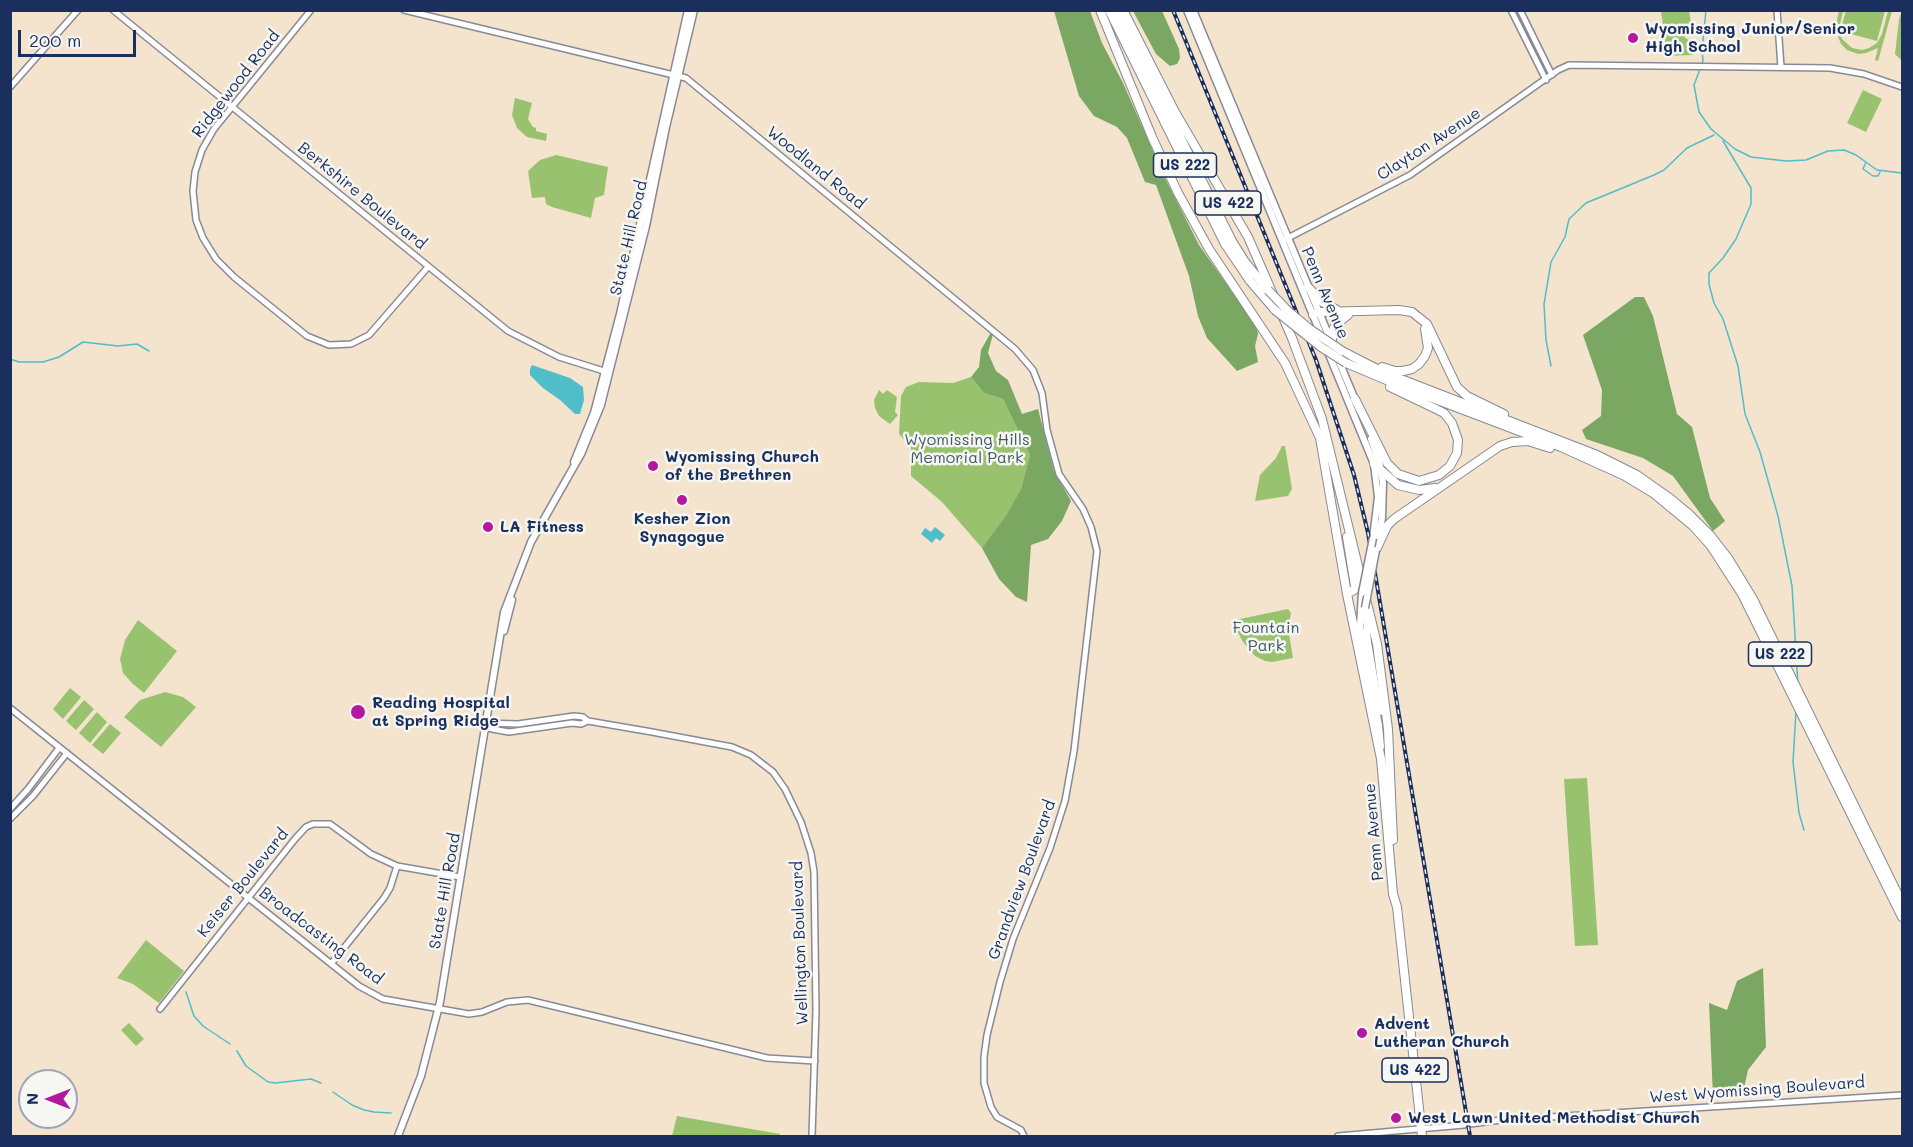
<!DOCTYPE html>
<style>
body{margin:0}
#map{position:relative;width:1913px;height:1147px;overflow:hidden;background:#f4e3cd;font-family:Mali,sans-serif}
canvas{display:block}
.frame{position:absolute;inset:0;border:12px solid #1b2f5e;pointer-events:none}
.north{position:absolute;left:18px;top:1069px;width:60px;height:60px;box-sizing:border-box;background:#f6f6f2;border:2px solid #9ea6b7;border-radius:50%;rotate:270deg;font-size:16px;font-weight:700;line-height:24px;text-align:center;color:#1b2f5e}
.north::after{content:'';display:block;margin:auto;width:21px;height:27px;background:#b5179e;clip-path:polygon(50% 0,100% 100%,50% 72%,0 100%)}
.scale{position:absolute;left:18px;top:30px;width:118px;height:27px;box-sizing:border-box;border:3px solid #1b2f5e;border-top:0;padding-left:8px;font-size:18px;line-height:21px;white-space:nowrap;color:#1b2f5e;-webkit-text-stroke:4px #f6f6f2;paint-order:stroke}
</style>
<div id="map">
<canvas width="1913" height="1147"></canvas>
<div class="frame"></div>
<div class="north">N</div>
<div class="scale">200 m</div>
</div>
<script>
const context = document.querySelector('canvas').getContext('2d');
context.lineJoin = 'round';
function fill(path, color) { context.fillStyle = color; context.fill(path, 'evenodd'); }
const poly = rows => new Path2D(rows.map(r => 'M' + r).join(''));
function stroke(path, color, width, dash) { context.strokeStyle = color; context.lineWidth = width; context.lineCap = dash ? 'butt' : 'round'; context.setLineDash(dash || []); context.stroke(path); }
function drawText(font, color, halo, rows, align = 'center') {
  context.font = font + ' Mali,sans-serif'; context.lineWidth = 5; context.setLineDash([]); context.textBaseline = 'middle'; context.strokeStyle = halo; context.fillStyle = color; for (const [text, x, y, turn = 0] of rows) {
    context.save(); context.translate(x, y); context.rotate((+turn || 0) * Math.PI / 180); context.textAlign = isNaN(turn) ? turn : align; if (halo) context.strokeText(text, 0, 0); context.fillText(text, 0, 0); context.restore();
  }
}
const green = poly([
 [1661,11,1689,11,1691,22,1685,30,1685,38,1695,43,1693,55,1663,56,1662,48,1666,47],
 [1839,11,1843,11,1839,29,1842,39,1852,48,1862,50,1869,48,1877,43,1882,34,1888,11,1892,11,1878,61,1875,60,1878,48,1866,53,1858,54,1847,50,1841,44,1835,29],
 [1846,11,1885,11,1877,41,1840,31],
 [1902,11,1902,61,1895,54,1899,19],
 [1863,90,1882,99,1866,132,1847,123],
 [515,98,532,103,528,119,533,127,536,128,536,131,547,134,546,141,527,137,517,128,512,115],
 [556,155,608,167,604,195,595,198,591,218,552,207,546,204,545,197,532,198,528,171,540,160],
 [971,377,984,393,1003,399,1030,455,1021,489,1007,516,982,548,942,502,911,476,911,447,899,434,901,396,906,387,919,382,953,383],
 [879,390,883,394,887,390,897,397,895,412,898,415,890,424,879,416,875,408,874,400],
 [1282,446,1285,446,1292,489,1288,496,1255,501,1260,475,1276,458],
 [1288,609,1291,613,1288,628,1293,658,1272,662,1265,661,1255,656,1243,642,1234,625,1235,620],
 [138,620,177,651,144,693,133,684,123,673,120,659,125,640],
 [70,688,81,697,63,719,53,709],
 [165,692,183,697,196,707,161,747,124,717,140,700],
 [84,700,94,709,76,730,66,721],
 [97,712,107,722,90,743,79,733],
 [110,724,121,733,103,754,92,745],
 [1587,778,1598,945,1575,946,1564,779],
 [146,940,184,971,159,1003,133,984,117,978],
 [129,1023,144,1039,136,1046,121,1030],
 [677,1116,780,1134,780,1136,672,1136]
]);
const forest = poly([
 [1054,11,1090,11,1102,43,1123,83,1165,178,1199,245,1257,327,1258,334,1255,346,1258,362,1237,371,1207,338,1198,316,1189,276,1156,185,1145,182,1127,138,1117,127,1094,116,1079,96],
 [1133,11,1162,11,1179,49,1180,58,1177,64,1170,66,1156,54],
 [1635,297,1644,297,1653,316,1677,414,1692,427,1710,498,1725,521,1713,531,1673,476,1643,458,1586,439,1582,430,1601,416,1602,390,1583,335],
 [990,334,993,334,988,353,996,371,1008,380,1022,414,1038,409,1054,471,1071,501,1062,521,1048,539,1031,545,1027,602,1016,597,999,579,982,548,1006,516,1021,489,1030,455,1003,399,984,393,971,377,979,367,981,350],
 [1763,968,1766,1047,1748,1070,1742,1097,1713,1097,1709,1003,1727,1010,1737,981]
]);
const water = poly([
 [532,365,570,378,583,387,584,400,580,414,575,414,560,400,543,388,530,375,530,369],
 [935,527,945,535,940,541,936,538,932,543,921,534,925,528,931,532]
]);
const stream = poly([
 [1702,64,1703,60,1702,51,1706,10],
 [1700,69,1694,85,1699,112,1711,129,1735,149,1751,157,1786,161,1806,160,1828,151,1844,150,1856,155,1877,170,1902,173],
 [1723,141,1751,188,1751,204,1736,239,1723,258,1709,273,1709,284,1714,303,1723,319,1738,366,1745,414,1760,452,1778,516,1792,586,1798,685],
 [1866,162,1863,169,1873,176,1878,176,1880,172],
 [10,359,19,362,43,362,59,357,83,342,118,346,137,344,149,351],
 [1551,366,1546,340,1544,304,1551,262,1565,237,1569,219,1586,203,1654,175,1664,170,1687,148,1714,135],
 [1796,711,1793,762,1799,813,1804,830],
 [186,992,194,1016,203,1026,230,1044],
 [237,1051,246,1066,268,1082,275,1083,311,1079,321,1083],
 [333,1092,352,1105,364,1110,374,1112,391,1113]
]);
const secondary = poly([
 [113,10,508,331,559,357,607,372],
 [311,10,214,129,202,150,195,172,193,191,196,220,203,238,216,259,234,277,307,336,329,345,351,344,369,335,428,267],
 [404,10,686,78,1015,349,1033,370,1042,393,1047,430,1059,474,1083,509,1091,527,1097,551,1074,751,1065,801,1050,848,1013,939,1000,982,987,1035,984,1057,984,1083,991,1107,997,1117,1021,1130,1024,1136],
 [1511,10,1546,80],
 [1520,10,1552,75],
 [1777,10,1781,67],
 [10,87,78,10],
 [1286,239,1410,175,1558,70,1569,65,1830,68,1864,74,1902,87],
 [10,708,359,986,383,999,469,1014,482,1012,507,1002,528,1000,767,1058,815,1061],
 [484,723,518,724,574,716,583,717,588,721],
 [481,724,492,729,509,732,572,723,581,724,588,721,652,732,732,747,751,755,773,772,785,789,801,822,811,853,814,872,816,1011,812,1136],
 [10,809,28,789,59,748],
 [10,819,33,796,67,753],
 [331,964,384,898,390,888,397,866],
 [160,1009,295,839,306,827,313,824,330,824,371,854,397,866,460,877],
 [1470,1124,1501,1120,1902,1095],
 [1338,1136,1464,1125]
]);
const primary = poly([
 [1187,10,1322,337],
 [1193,10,1331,341],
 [1328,352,1374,464,1378,497,1373,538],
 [1338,359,1356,402],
 [1371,439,1379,461,1383,483,1382,518,1377,543],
 [574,462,594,413,620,314,688,10],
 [1362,593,1360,626,1379,725,1381,747],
 [1365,608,1368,642,1380,712],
 [504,631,512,600],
 [398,1136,421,1076,440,1002,504,612,531,542,581,454,601,405,646,226,666,127,694,10]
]);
const highway = poly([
 [1100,10,1152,137,1178,193,1209,249,1285,363,1320,438,1347,594,1381,759,1393,894,1397,907,1422,1136],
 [1109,10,1225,244,1250,281,1275,310],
 [1117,10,1232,241,1245,262,1268,290],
 [1123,10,1175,112,1248,237,1292,338,1322,419,1377,644,1388,729,1393,840],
 [1308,287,1322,302,1337,310],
 [1313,315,1319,312,1399,310,1412,312,1427,324,1457,387,1467,396,1504,414],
 [1332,344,1332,333,1335,325,1348,315],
 [1342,351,1385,373,1597,455,1637,475,1671,499,1689,514,1710,535,1728,558,1753,599,1902,903],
 [1346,363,1398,385,1561,447,1625,476,1653,493,1693,526,1711,546,1742,594,1902,917],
 [1382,367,1395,371,1403,371,1412,369,1419,364,1425,356,1428,348,1425,329],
 [1355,399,1387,463,1398,474,1419,481,1439,475,1450,466,1457,453,1458,440,1452,423,1444,413,1436,409,1390,387],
 [1374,464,1398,485,1419,490,1435,488],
 [1376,550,1387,526,1394,519,1500,446,1512,442,1528,441,1550,448],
 [1347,594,1354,590,1355,586,1347,537]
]);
const rail = poly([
 [1173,10,1316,360,1354,475,1368,533,1376,579,1470,1136]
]);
const primaryBridge = poly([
 [1362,593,1373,538],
 [1365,608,1376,550]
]);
const highwayBridge = poly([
 [1268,290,1288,311,1311,330,1342,351],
 [1275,310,1321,347,1346,363]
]);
const markers = [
 [1633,38,6,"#b5179e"],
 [653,466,6,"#b5179e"],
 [682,500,6,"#b5179e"],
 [488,527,6,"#b5179e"],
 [358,712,8,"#b5179e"],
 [1362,1033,6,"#b5179e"],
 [1396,1118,6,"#b5179e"]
];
const shields = [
 [1185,165,63],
 [1228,203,66],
 [1780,654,63],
 [1415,1070,66]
];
const shieldNames = [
 ["US 222",1185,165],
 ["US 422",1228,203],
 ["US 222",1780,654],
 ["US 422",1415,1070]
];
const poiNames = [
 ["Wyomissing Junior/Senior",1645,29],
 ["High School",1645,47],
 ["Wyomissing Church",665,457],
 ["of the Brethren",665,475],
 ["Kesher Zion",682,519,"center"],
 ["Synagogue",682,537,"center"],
 ["LA Fitness",500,527],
 ["Reading Hospital",372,703],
 ["at Spring Ridge",372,721],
 ["Advent",1374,1024],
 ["Lutheran Church",1374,1042],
 ["West Lawn United Methodist Church",1408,1118]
];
const streetNames = [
 ["Ridgewood Road",236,84,-52],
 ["Clayton Avenue",1429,144,-33],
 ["Woodland Road",816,168,39],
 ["Berkshire Boulevard",362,196,39],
 ["State Hill Road",629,238,-77],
 ["Penn Avenue",1325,293,67],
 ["Penn Avenue",1374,832,-95],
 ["Grandview Boulevard",1022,880,-70],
 ["Keiser Boulevard",243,883,-51],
 ["State Hill Road",445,891,-80],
 ["Broadcasting Road",321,936,37],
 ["Wellington Boulevard",800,943,-92],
 ["West Wyomissing Boulevard",1757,1090,-4]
];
const parkNames = [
 ["Wyomissing Hills",967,440],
 ["Memorial Park",967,458],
 ["Fountain",1266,628],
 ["Park",1266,646]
];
fill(green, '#99c26f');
fill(forest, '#7aa862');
fill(water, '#50bec8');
stroke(stream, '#50bec8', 1.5);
stroke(secondary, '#888996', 8);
stroke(primary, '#888996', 9);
stroke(highway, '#888996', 10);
stroke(secondary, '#fff', 5);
stroke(primary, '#fff', 6);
stroke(highway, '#fff', 8);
stroke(rail, '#1b2f5e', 4);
stroke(rail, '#f6f6f2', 1.5, [4.5]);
stroke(primaryBridge, '#888996', 9, []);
stroke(highwayBridge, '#888996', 10, []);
stroke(primaryBridge, '#fff', 6);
stroke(highwayBridge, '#fff', 8);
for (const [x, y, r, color] of markers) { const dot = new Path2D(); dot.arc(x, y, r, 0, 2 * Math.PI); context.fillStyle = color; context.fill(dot); stroke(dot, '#f6f6f2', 2); }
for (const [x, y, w] of shields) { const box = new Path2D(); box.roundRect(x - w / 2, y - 12, w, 24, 4.5); context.fillStyle = '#f6f6f2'; context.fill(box); stroke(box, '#1b2f5e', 1.5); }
drawText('bold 15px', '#1b2f5e', null, shieldNames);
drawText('bold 16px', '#1b2f5e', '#f6f6f2', poiNames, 'left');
drawText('16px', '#1b2f5e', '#f6f6f2', streetNames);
drawText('16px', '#415b63', '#f6f6f2', parkNames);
</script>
